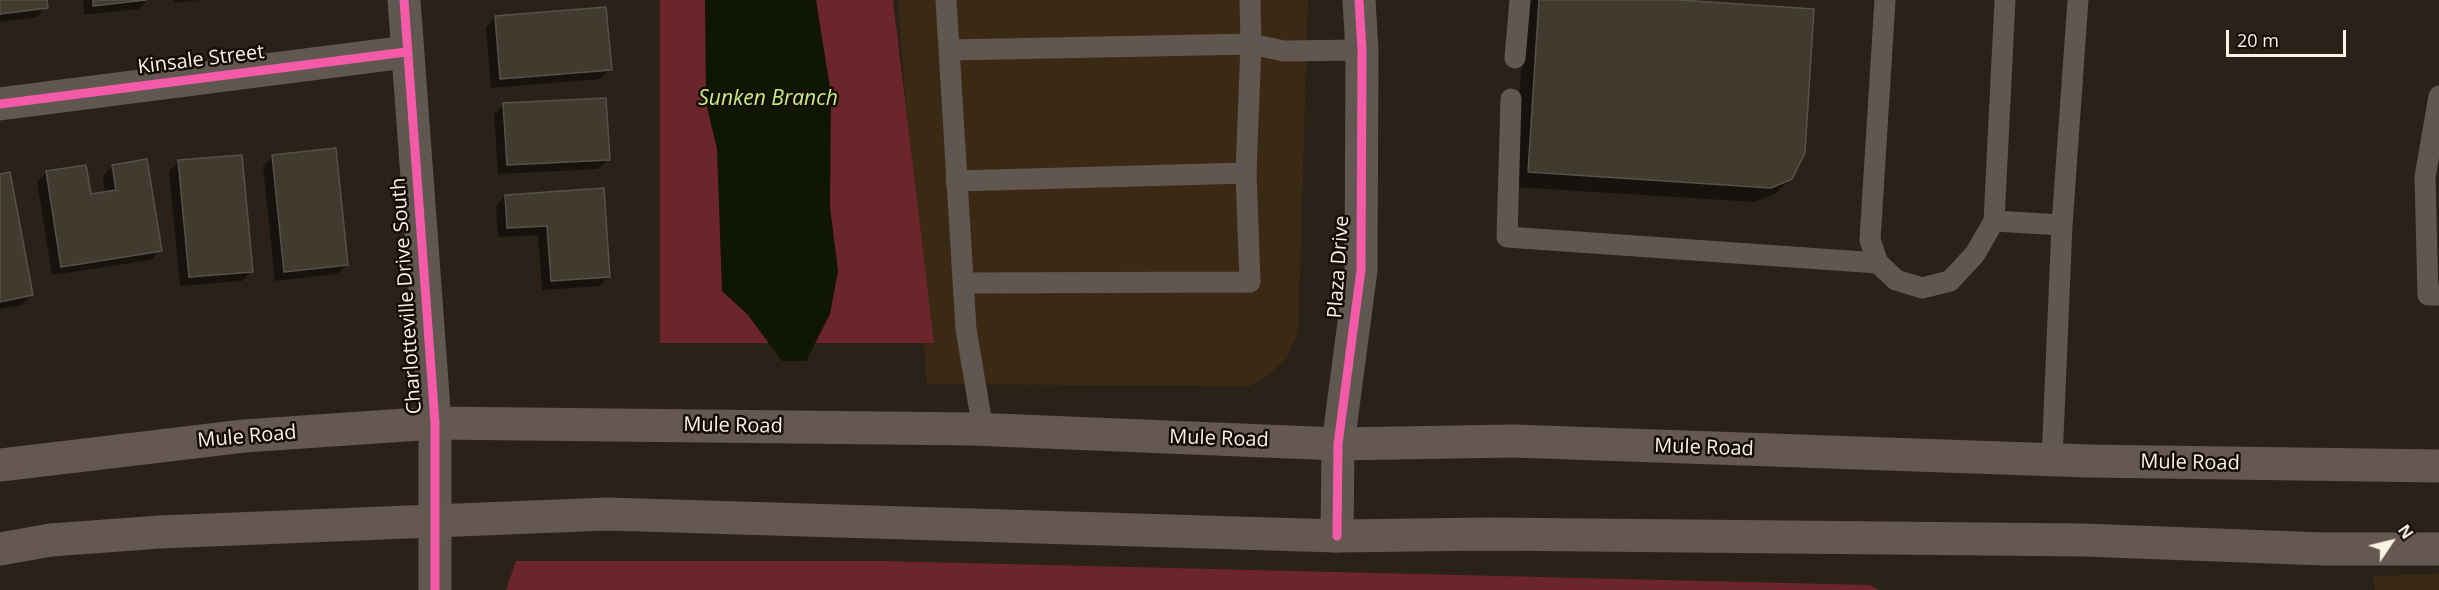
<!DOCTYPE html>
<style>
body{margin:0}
#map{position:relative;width:2439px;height:590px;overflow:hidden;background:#2a2219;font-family:"Open Sans",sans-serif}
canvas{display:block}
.north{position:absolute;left:2361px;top:512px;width:60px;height:60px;-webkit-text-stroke:4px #140e06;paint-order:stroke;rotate:55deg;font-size:16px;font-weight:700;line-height:24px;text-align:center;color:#fbf1e5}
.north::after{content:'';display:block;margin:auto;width:21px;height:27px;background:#fbf1e5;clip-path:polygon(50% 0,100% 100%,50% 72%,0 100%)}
.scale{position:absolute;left:2226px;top:30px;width:120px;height:27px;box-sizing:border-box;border:3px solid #fbf1e5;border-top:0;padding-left:8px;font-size:18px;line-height:21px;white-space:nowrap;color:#fbf1e5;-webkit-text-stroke:4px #140e06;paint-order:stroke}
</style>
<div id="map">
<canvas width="2439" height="590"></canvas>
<div class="north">N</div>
<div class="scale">20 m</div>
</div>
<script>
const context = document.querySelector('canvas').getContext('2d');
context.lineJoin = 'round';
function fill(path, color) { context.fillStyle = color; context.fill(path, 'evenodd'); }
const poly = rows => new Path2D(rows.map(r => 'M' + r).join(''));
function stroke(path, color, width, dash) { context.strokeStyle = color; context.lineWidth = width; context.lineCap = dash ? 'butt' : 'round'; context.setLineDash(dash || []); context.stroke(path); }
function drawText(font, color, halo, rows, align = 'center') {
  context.font = font + ' "Open Sans",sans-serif'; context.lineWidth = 5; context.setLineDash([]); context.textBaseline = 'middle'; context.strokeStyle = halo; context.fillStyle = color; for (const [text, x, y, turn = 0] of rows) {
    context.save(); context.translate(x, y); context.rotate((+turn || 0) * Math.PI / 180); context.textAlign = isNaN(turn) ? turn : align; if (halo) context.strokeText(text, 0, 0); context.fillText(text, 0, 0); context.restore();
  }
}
const built = poly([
 [898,0,1308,0,1298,332,1287,358,1268,376,1250,386,927,384],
 [2439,574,2439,590,2375,590,2373,576]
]);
const green = poly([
 [660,0,893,0,934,343,660,343],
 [516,561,882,561,1870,585,1879,590,506,590]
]);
const water = poly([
 [705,0,816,0,831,94,830,207,838,271,830,314,806,361,782,361,748,315,722,291,717,149,706,103]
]);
const shadow = poly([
 [0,0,45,0,46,7,37,17,0,22],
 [83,0,147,0,139,9,84,15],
 [173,0,200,0,173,3],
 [1533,0,1656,0,1791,178,1775,194,1755,202,1514,187,1525,7],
 [496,17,610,69,600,79,491,88,486,27],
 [504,105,608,159,598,169,498,174,494,114],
 [273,156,347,265,337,274,275,281,263,166],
 [179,161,251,271,242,281,180,286,169,171],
 [112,166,161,250,151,260,52,275,37,182,46,173,90,196,105,193,103,176],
 [0,176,31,295,22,305,0,309],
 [602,189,609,276,599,286,542,290,538,235,498,237,496,206,505,196]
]);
const building = poly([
 [0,0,47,0,48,8,0,14,0,0],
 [93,0,146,0,93,6,93,0],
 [1539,0,1679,0,1814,9,1805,153,1792,179,1771,188,1528,172,1539,0],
 [606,7,612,70,500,79,495,16,606,7],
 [606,98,610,160,507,165,503,103,606,98],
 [336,148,348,265,284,272,272,155,336,148],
 [242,155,253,272,189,277,178,160,242,155],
 [147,159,162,251,61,267,46,171,86,165,91,194,116,190,112,165,147,159],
 [10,172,33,295,0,302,0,174,10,172],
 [604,188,610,277,551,281,547,226,507,228,505,195,604,188]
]);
const service = poly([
 [946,0,966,329,983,430],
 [1250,0,1251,44,1284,51,1362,50],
 [1885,0,1870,240,1878,263,1896,280,1922,288,1950,281,1975,254,1994,221,2062,225],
 [949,50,1251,44,1246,173,1250,282,963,283],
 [1515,58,1520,0],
 [2439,96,2425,177,2428,295,2439,295],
 [1511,99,1507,237,1878,263],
 [956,181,1246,173],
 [1994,221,2005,0],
 [2052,460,2062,225,2078,0]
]);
const minor = poly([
 [404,0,435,423,435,590],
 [0,104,406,52],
 [1337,536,1338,444,1361,270,1362,50,1359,0]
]);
const secondary = poly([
 [0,465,244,436,435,423,972,429,1338,444,1513,441,2088,461,2439,466],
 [0,549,51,540,160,532,607,514,1337,536,1491,534,2083,540,2324,549,2439,549]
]);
const cycleway = poly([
 [404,0,435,423,435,590],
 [0,104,406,52],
 [1337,536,1338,444,1361,270,1362,50,1359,0]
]);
const streetNames = [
 ["Kinsale Street",201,60,-7],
 ["Plaza Drive",1339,267,-86],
 ["Charlotteville Drive South",407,296,-94],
 ["Mule Road",733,426,1],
 ["Mule Road",247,437,-5],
 ["Mule Road",1219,439,2],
 ["Mule Road",1704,448,2],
 ["Mule Road",2190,463,1]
];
const waterNames = [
 ["Sunken Branch",768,99]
];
fill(built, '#3b2a13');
fill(green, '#6b252b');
fill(water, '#0f1602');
fill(shadow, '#0007');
fill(building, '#403b2e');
stroke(building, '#565249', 1.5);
stroke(service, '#615751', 21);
stroke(minor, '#615751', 33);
stroke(secondary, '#655850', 33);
stroke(cycleway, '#f35aa7', 9);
drawText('20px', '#fbf1e5', '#140e06', streetNames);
drawText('italic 21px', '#c5ef84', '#140e06', waterNames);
</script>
